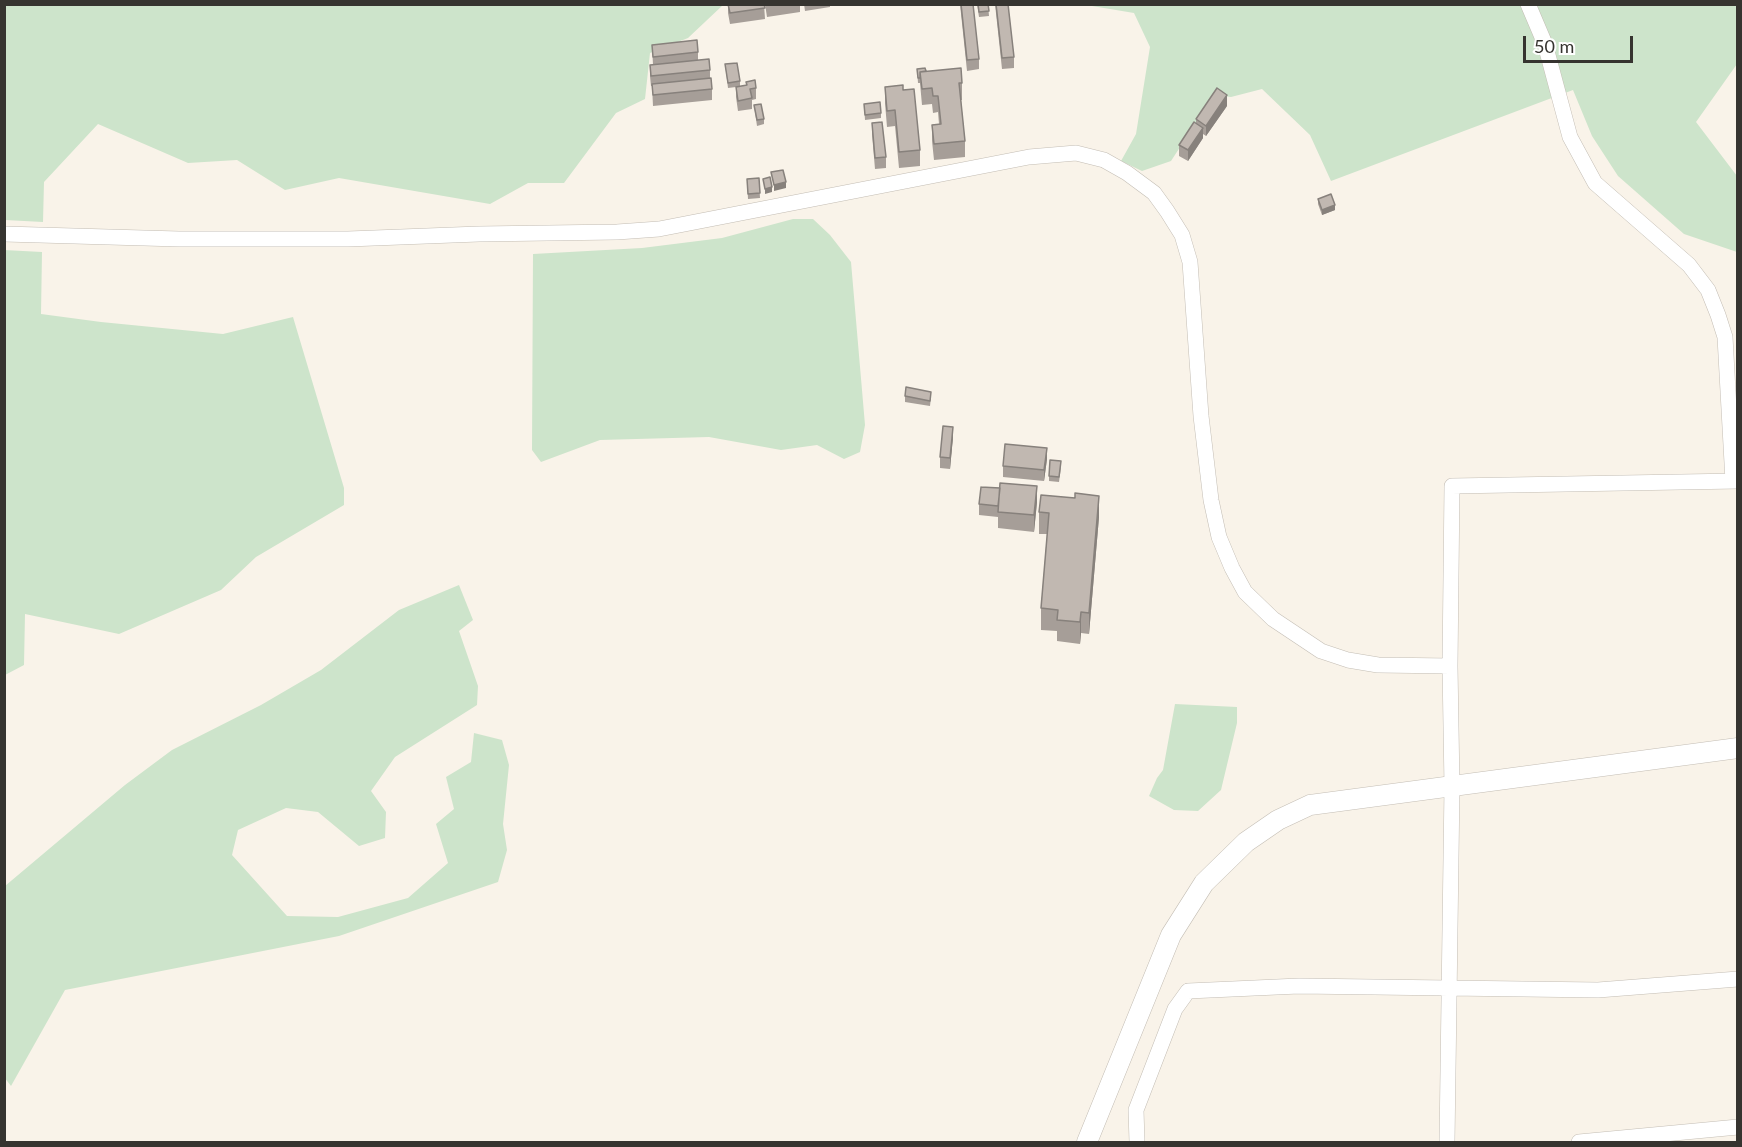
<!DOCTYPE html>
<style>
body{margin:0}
#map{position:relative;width:1742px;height:1147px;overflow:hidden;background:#f9f3e9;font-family:Lato,sans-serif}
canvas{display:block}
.frame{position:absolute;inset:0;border:6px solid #363430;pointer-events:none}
.scale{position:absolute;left:1523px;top:36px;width:110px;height:27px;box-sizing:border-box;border:3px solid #363430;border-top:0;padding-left:8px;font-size:18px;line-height:21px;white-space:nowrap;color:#363430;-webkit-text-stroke:4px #fff;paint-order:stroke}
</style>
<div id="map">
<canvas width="1742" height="1147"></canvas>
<div class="frame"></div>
<div class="scale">50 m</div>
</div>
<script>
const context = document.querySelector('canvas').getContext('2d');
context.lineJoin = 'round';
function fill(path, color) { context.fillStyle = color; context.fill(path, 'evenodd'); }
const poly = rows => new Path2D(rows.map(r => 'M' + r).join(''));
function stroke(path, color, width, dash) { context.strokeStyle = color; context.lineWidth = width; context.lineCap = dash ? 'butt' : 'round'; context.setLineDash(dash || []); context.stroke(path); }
const green = poly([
 [4,5,723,5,688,38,650,53,645,99,616,113,564,183,528,183,490,204,339,178,285,190,237,160,188,163,98,124,44,182,43,222,5,220],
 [1086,5,1737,5,1737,64,1696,122,1737,176,1737,252,1684,234,1618,176,1592,136,1573,90,1331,181,1310,135,1262,89,1231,97,1214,95,1171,161,1142,171,1121,161,1136,134,1150,47,1134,13],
 [793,219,813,219,830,235,851,262,865,425,860,452,844,459,817,445,781,450,709,437,600,440,541,462,532,450,533,254,642,248,722,238],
 [4,250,42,252,41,314,101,322,223,334,293,317,344,488,344,505,256,557,221,590,119,634,25,614,24,665,5,675],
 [459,585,473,620,459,631,478,686,477,705,395,757,371,791,386,812,385,838,359,846,318,812,286,808,238,830,232,855,287,916,338,917,408,898,448,863,436,824,454,809,446,777,471,762,474,733,502,740,509,765,503,824,507,850,498,882,339,936,65,990,11,1086,4,1077,5,886,125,785,172,750,261,705,321,670,399,610],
 [1175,704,1237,707,1237,723,1221,790,1198,811,1174,810,1149,796,1157,778,1163,770]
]);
const minor = poly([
 [1528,4,1545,44,1570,137,1595,183,1689,265,1708,290,1718,315,1725,337,1733,481],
 [4,234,179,239,348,239,479,234,617,232,659,229,1029,157,1076,153,1104,160,1127,173,1154,193,1167,211,1182,235,1190,262,1201,416,1211,500,1219,537,1232,568,1245,592,1273,619,1321,651,1348,660,1378,665,1450,666,1452,486,1738,481],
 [1137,1142,1136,1110,1175,1009,1188,991,1299,986,1598,990,1738,979],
 [1447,1142,1452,787,1450,666],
 [1579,1142,1738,1127]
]);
const tertiary = poly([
 [1087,1142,1171,935,1204,883,1246,842,1278,820,1310,805,1738,748]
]);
const wall = poly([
 [728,4,764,4,765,19,730,24,728,13],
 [765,4,800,4,800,12,767,17],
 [804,4,830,4,830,7,805,11],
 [960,4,973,4,979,59,979,69,967,71],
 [977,4,988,4,989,16,979,17],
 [995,4,1008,4,1014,57,1014,68,1002,69],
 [652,45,698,52,698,60,710,70,710,79,712,89,712,100,653,106,652,86,651,86,650,76,650,65,653,65],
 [725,64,740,81,740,86,746,85,746,82,756,88,756,99,752,100,752,109,738,111,736,97,736,87,728,88],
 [917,69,962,83,962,100,961,100,965,141,965,157,934,160,932,141,932,125,939,124,938,112,933,113,932,104,922,105,920,83,918,83],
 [885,87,903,90,920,150,920,166,899,168,895,126,887,127,885,103],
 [864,104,881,113,881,118,865,120],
 [754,105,764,119,764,124,757,126],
 [1227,106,1206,136,1203,134,1203,138,1188,161,1179,156,1179,145,1196,123,1196,119],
 [872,123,886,157,886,168,875,169,872,134],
 [759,178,760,198,748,199,747,179],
 [1318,199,1335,210,1322,215,1318,204],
 [905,396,931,397,930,406,905,402],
 [953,437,950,469,940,468,940,457],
 [1047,459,1044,481,1003,477,1003,466],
 [1061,467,1059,482,1049,481,1049,476],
 [1000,488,1037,502,1034,532,998,528,998,517,979,515,979,504],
 [1039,512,1099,517,1089,634,1081,633,1080,644,1057,641,1057,631,1041,630,1041,608,1047,534,1039,534]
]);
const shadedWall = poly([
 [1227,95,1227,106,1206,136,1206,126],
 [1203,128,1203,138,1188,161,1188,150],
 [786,182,786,188,774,191,774,185],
 [772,187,772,192,765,194,765,189],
 [1335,205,1335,210,1322,215,1322,210],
 [953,427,953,437,950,469,950,458],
 [1047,448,1047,459,1044,481,1044,470],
 [1037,486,1037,502,1034,532,1034,515],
 [1099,496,1099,517,1089,634,1089,613],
 [1081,612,1081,633,1080,644,1080,622]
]);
const building = poly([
 [728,4,764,4,765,8,730,13,728,4],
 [961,4,973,4,979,59,967,60,961,4],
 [978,4,988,4,989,11,979,12,978,4],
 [996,4,1008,4,1014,57,1002,58,996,4],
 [697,40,698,52,653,57,652,45,697,40],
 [709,59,710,70,651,76,650,65,709,59],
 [737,63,740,81,728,83,725,64,737,63],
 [925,68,926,71,920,72,920,78,918,78,917,69,925,68],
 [961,68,962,83,959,83,965,141,934,144,932,125,941,124,938,96,933,96,932,88,922,89,920,72,961,68],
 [711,78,712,89,653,95,652,84,711,78],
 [755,80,756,88,750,89,752,98,738,101,736,87,747,85,746,82,755,80],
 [903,85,903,90,914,89,920,150,899,152,895,110,887,111,885,87,903,85],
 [1217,88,1227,95,1206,126,1196,119,1217,88],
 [880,102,881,113,865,115,864,104,880,102],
 [761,104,764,119,757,120,754,105,761,104],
 [882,122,886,157,875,158,872,123,882,122],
 [1194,122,1203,128,1188,150,1179,145,1194,122],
 [783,170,786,182,774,185,771,172,783,170],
 [770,177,772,187,765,189,763,179,770,177],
 [759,178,760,193,748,194,747,179,759,178],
 [1331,194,1335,205,1322,210,1318,199,1331,194],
 [906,387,931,392,930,401,905,396,906,387],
 [943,426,953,427,950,458,940,457,943,426],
 [1005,444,1047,448,1044,470,1003,466,1005,444],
 [1050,460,1061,461,1059,477,1049,476,1050,460],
 [1000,483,1037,486,1034,515,998,512,1000,483],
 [981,487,1000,488,998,506,979,504,981,487],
 [1075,493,1099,496,1089,613,1081,612,1080,622,1057,620,1058,610,1041,608,1049,513,1039,512,1041,495,1075,498,1075,493]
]);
fill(green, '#cde4cb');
stroke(minor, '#c3bdb4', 16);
stroke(tertiary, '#c3bdb4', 21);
stroke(minor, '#fff', 15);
stroke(tertiary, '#fff', 20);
fill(wall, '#a69e98');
fill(shadedWall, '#87817c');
fill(building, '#c1b8b1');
stroke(building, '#87817c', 1.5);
</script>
